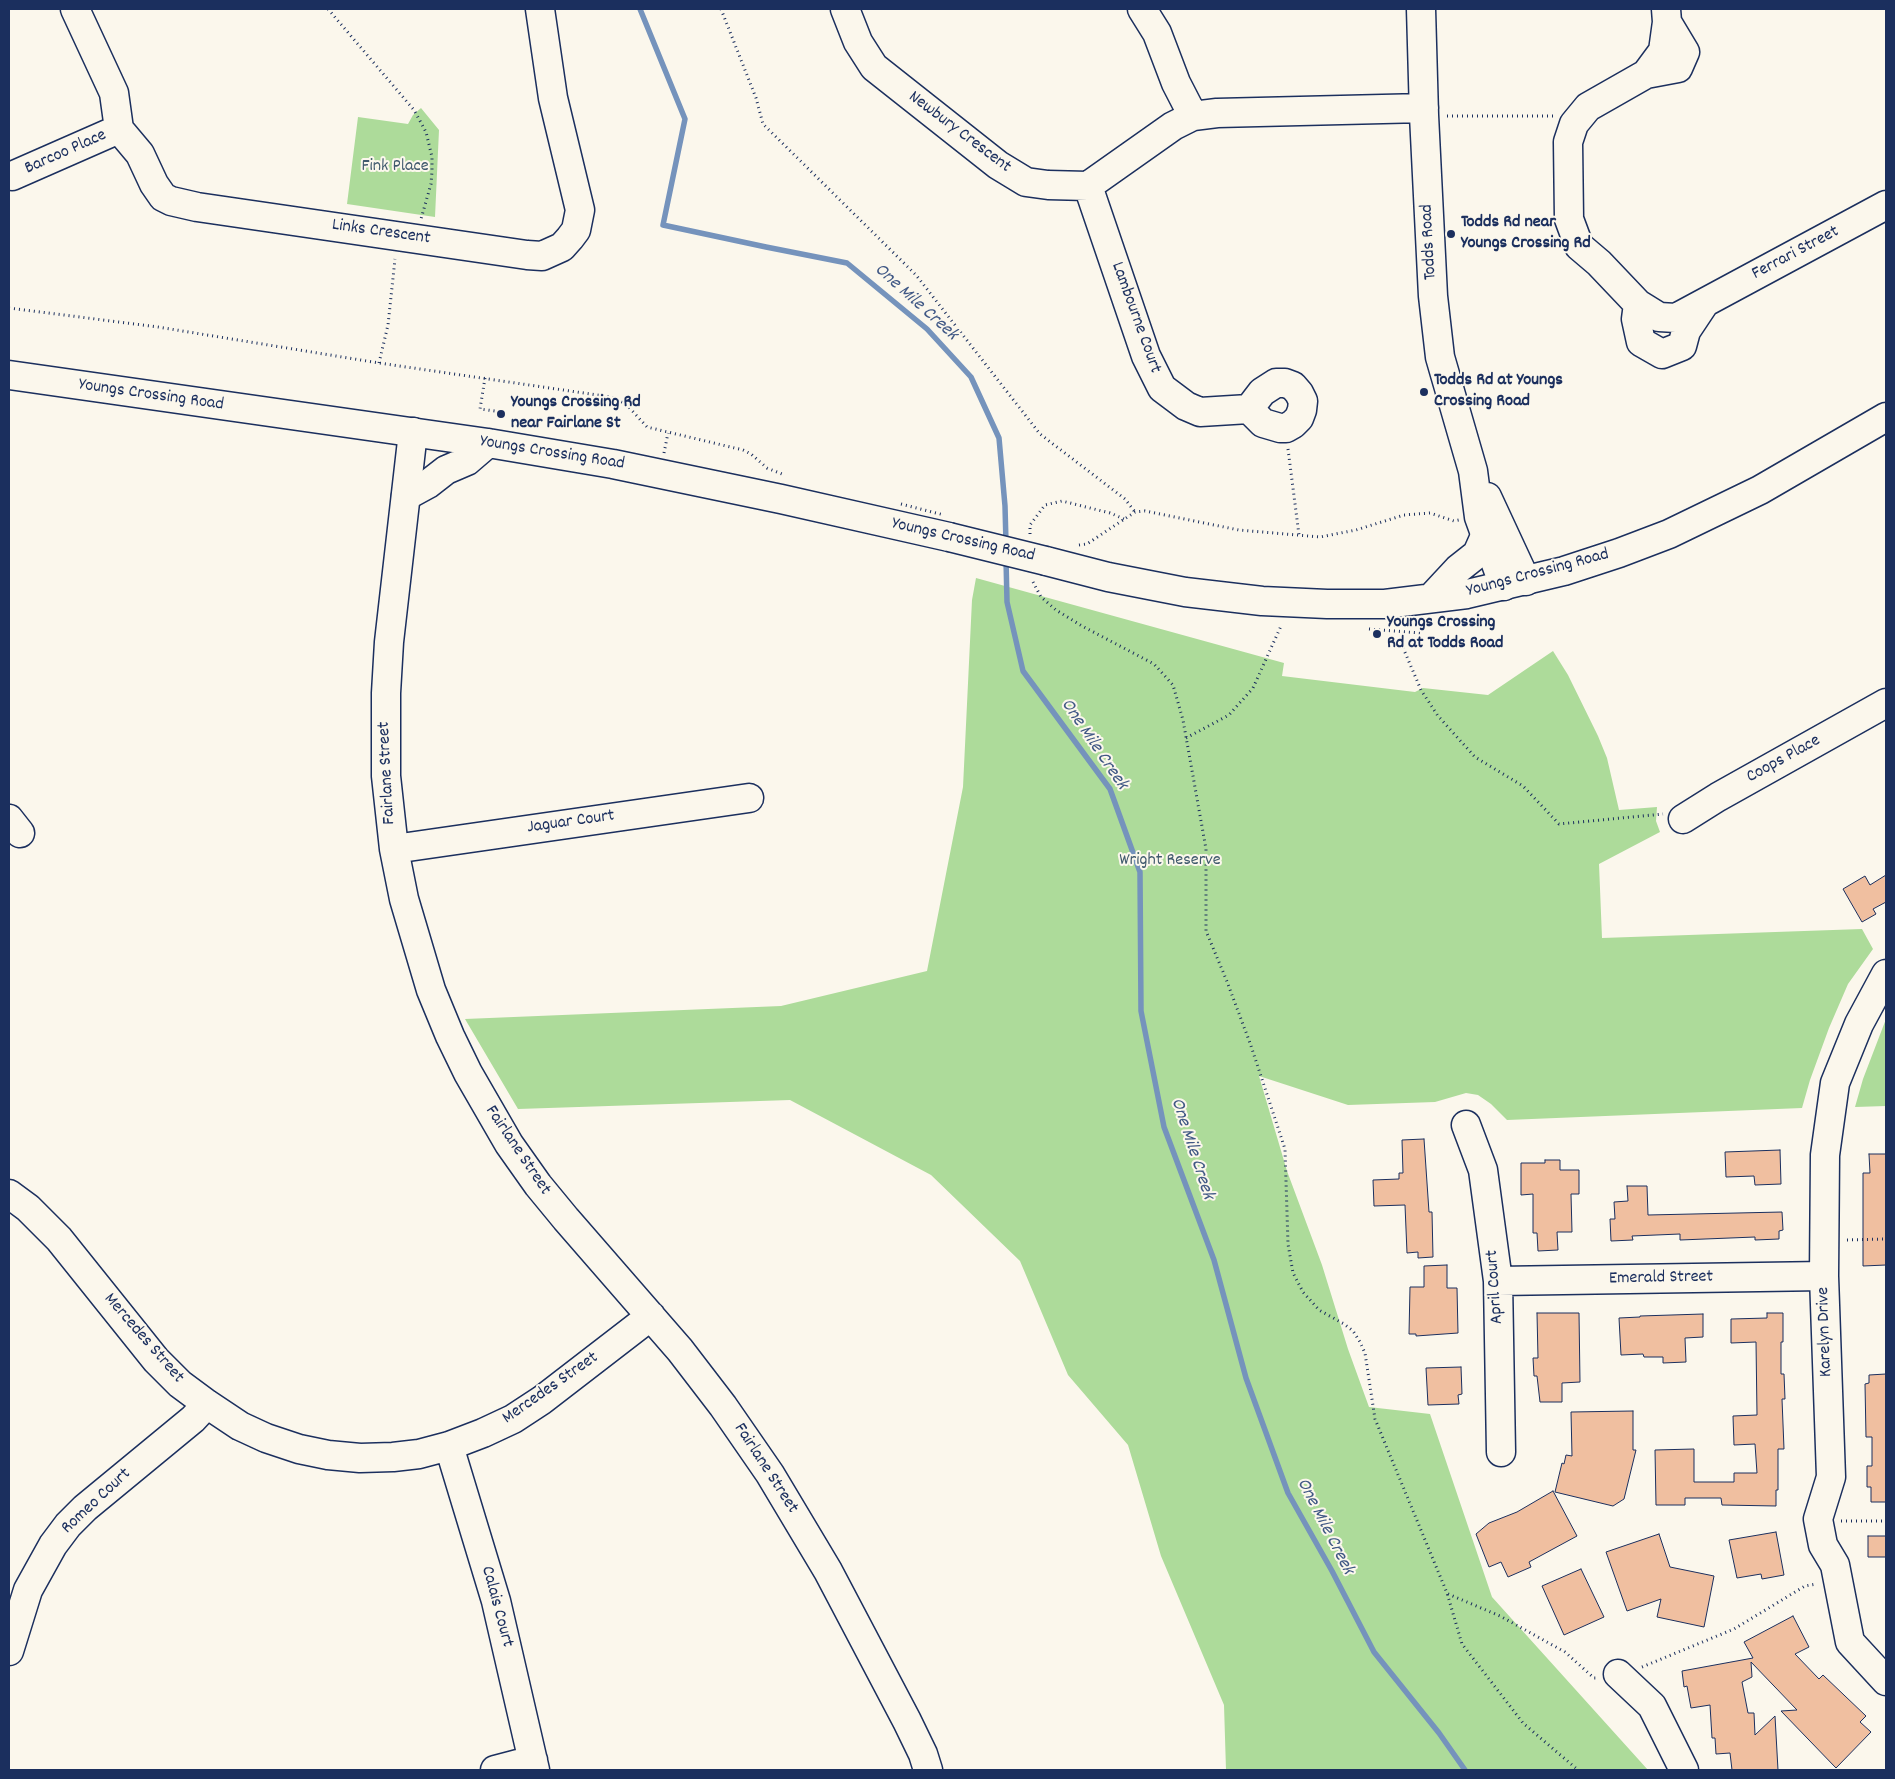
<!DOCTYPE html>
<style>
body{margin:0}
#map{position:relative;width:1895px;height:1779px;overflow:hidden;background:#fbf7ec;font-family:Dekko,sans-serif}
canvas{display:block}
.frame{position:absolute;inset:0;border:10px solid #1b2f5e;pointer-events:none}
</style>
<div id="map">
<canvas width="1895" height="1779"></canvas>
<div class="frame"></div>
</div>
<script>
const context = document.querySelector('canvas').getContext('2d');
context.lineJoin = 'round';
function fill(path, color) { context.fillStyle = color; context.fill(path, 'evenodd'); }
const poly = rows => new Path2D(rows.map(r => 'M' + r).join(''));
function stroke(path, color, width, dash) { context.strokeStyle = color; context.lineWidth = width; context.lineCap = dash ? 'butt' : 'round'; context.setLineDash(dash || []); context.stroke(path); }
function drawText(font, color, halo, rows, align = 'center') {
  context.font = font + ' Dekko,sans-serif'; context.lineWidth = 4; context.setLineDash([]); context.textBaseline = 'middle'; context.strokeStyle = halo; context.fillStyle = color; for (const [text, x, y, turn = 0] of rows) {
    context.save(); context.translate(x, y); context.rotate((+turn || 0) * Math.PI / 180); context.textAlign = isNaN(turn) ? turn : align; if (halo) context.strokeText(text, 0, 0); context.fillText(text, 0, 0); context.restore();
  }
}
const green = poly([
 [421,108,439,130,435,217,347,204,358,117,408,124,413,115],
 [976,578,1284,663,1282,676,1415,692,1423,688,1488,695,1553,651,1568,675,1598,736,1607,758,1619,810,1657,807,1656,821,1660,832,1599,864,1602,938,1862,929,1873,949,1848,984,1829,1028,1810,1080,1802,1108,1507,1120,1491,1104,1478,1095,1466,1093,1435,1102,1348,1105,1259,1076,1287,1171,1322,1265,1348,1349,1369,1407,1430,1414,1492,1597,1648,1770,1226,1770,1224,1705,1161,1556,1128,1445,1068,1375,1020,1261,931,1175,790,1100,518,1109,465,1019,781,1006,927,971,963,787,972,600],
 [1886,1019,1886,1106,1855,1107,1863,1079]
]);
const stream = poly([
 [640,9,685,119,663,225,766,247,847,263,927,329,971,377,999,438,1005,506,1006,543],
 [1006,559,1007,602,1023,671,1110,789,1140,872,1141,1011,1164,1127,1214,1260,1246,1378,1288,1493,1332,1571,1374,1652,1439,1733,1465,1770]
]);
const building = poly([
 [1886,875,1886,902,1873,909,1876,914,1862,922,1843,889,1865,876,1870,885,1886,875],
 [1424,1139,1429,1212,1432,1212,1433,1257,1418,1258,1418,1252,1407,1253,1405,1205,1374,1206,1373,1180,1399,1179,1399,1173,1403,1173,1402,1140,1424,1139],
 [1780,1150,1781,1184,1755,1185,1754,1176,1726,1177,1725,1152,1780,1150],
 [1869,1154,1886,1154,1886,1265,1863,1266,1863,1173,1870,1173,1869,1154],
 [1545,1160,1560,1160,1560,1170,1579,1170,1579,1194,1571,1194,1572,1232,1557,1232,1558,1250,1538,1251,1537,1233,1533,1233,1533,1194,1521,1195,1521,1163,1545,1163,1545,1160],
 [1627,1186,1647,1186,1648,1215,1782,1212,1783,1230,1779,1231,1779,1239,1755,1240,1755,1237,1680,1240,1680,1234,1632,1236,1633,1240,1611,1241,1610,1219,1615,1219,1614,1202,1628,1201,1627,1186],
 [1447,1265,1447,1288,1457,1288,1458,1333,1416,1336,1416,1334,1409,1334,1410,1287,1424,1287,1424,1266,1447,1265],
 [1537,1313,1579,1313,1580,1382,1562,1383,1562,1402,1540,1402,1537,1376,1534,1376,1533,1358,1538,1358,1537,1313],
 [1767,1313,1783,1313,1783,1342,1781,1342,1781,1374,1784,1374,1785,1399,1782,1399,1784,1449,1778,1449,1778,1490,1776,1490,1776,1506,1722,1505,1721,1498,1685,1498,1685,1505,1656,1505,1655,1450,1694,1449,1694,1482,1734,1482,1734,1473,1757,1473,1755,1444,1734,1445,1733,1416,1757,1415,1756,1342,1731,1343,1731,1319,1767,1318,1767,1313],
 [1703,1314,1703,1337,1685,1338,1686,1362,1663,1363,1663,1357,1644,1357,1643,1354,1621,1355,1619,1318,1640,1317,1640,1316,1703,1314],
 [1461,1367,1462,1394,1458,1395,1459,1404,1428,1405,1426,1368,1461,1367],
 [1886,1374,1886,1502,1871,1502,1871,1487,1867,1487,1867,1466,1872,1466,1872,1437,1866,1437,1865,1384,1869,1383,1869,1375,1886,1374],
 [1633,1411,1633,1450,1636,1450,1624,1499,1613,1506,1555,1492,1562,1463,1564,1464,1566,1455,1572,1456,1571,1412,1633,1411],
 [1553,1491,1577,1536,1529,1562,1531,1567,1508,1577,1501,1562,1489,1567,1476,1534,1489,1523,1517,1512,1553,1491],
 [1776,1532,1784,1575,1762,1579,1761,1574,1737,1578,1729,1540,1776,1532],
 [1659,1534,1670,1567,1714,1576,1704,1627,1657,1617,1661,1599,1627,1611,1606,1552,1659,1534],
 [1868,1536,1886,1536,1886,1557,1868,1557,1868,1536],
 [1581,1569,1604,1617,1564,1635,1542,1586,1581,1569],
 [1793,1616,1809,1647,1795,1654,1819,1679,1823,1675,1866,1716,1860,1722,1871,1732,1836,1768,1781,1711,1797,1710,1751,1662,1752,1677,1742,1682,1748,1713,1754,1713,1755,1735,1775,1716,1778,1770,1732,1770,1730,1753,1716,1754,1715,1738,1712,1738,1710,1705,1691,1708,1687,1686,1684,1687,1682,1671,1753,1658,1744,1642,1793,1616]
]);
const path = poly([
 [328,9,414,110,426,132,432,157,432,171,431,184,421,219],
 [721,9,756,98,763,124,916,275,1040,434,1125,499,1135,512],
 [1447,116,1555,116],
 [9,308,158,327,379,363,611,397,626,404,647,427,743,450,751,454,767,468,782,474],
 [379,363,388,325,395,259],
 [485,378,480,409,502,412],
 [1288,449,1299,535],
 [664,453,668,433],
 [1030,534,1030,525,1045,505,1062,501,1110,513,1124,519],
 [1079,545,1087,544,1135,512,1145,511,1239,530,1320,537,1356,530,1404,515,1430,513,1454,521,1459,520],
 [1033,582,1041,597,1056,610,1082,626,1154,664,1173,685,1183,720,1206,849,1206,931,1226,979,1250,1043,1285,1149,1288,1244,1293,1273,1303,1292,1319,1310,1344,1324,1353,1331,1360,1342,1365,1353,1375,1419,1447,1593,1462,1644,1523,1723,1578,1770],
 [1369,629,1420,633],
 [1401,643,1421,690,1438,716,1475,757,1523,786,1559,824,1663,814],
 [1186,738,1229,715,1253,688,1281,626,1283,626],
 [1847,1240,1886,1239],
 [1841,1521,1886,1521],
 [1448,1594,1500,1616,1565,1652,1594,1678,1597,1678],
 [1642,1667,1734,1629,1805,1586,1816,1584]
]);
const minor = poly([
 [75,9,114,93,119,129,140,154,154,184,163,197,171,201,197,207,527,255,542,256,562,247,570,238,576,230,580,210,553,98,540,9],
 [845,9,858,42,874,67,998,165,1026,182,1048,185,1088,186,1173,126,1193,116,1217,113,1424,108],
 [1142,9,1157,33,1176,83,1193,116],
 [1421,9,1424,115,1433,296,1440,357,1473,471,1479,517,1504,586],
 [1666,9,1667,22,1663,51,1646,74,1588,107,1574,124,1568,142,1569,219,1579,246,1599,263,1638,304,1659,317,1676,318,1886,205],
 [1646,74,1678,68,1685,52,1667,22],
 [12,176,119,129],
 [1088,186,1146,356,1162,388,1186,406,1200,412,1249,409,1263,423,1280,428,1286,428,1293,424,1299,418,1302,410,1303,401,1299,393,1293,386,1285,383,1276,383,1262,392,1249,409],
 [1638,304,1636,319,1641,342,1662,354,1682,346,1686,331,1704,304],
 [413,432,389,642,386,693,386,776,394,849,404,899,431,990,450,1036,468,1073,509,1144,538,1185,566,1219,680,1350,723,1406,770,1474,828,1571,907,1721,923,1754,928,1770],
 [1487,497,1526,581],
 [9,819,20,833],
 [1683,819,1718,797,1886,703],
 [394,849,749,798],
 [1886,974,1859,1024,1835,1083,1825,1155,1824,1276,1831,1477,1818,1519,1823,1545,1835,1565,1850,1642,1886,1681],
 [1466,1125,1483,1170,1498,1281,1501,1452],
 [9,1194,28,1208,59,1239,156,1360,180,1384,207,1404,240,1426,266,1438,299,1449,328,1455,360,1458,393,1457,419,1454,449,1446,483,1433,513,1419,542,1400,651,1316],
 [1498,1281,1824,1276],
 [449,1446,496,1601,535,1770],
 [9,1651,28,1590,53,1545,68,1525,85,1508,193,1419,207,1404],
 [1618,1674,1652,1706,1684,1770],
 [495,1770,533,1760]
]);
const major = poly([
 [9,375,488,443,613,464,781,499,949,537],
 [406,496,428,484,446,470,467,461,488,443],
 [1046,561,1108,577,1185,592,1262,601,1327,604,1385,604,1467,594,1564,571,1619,553,1669,534,1760,490,1886,417],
 [1431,598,1458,569,1477,554,1485,536]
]);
const pathBridge = poly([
 [901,504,944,515]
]);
const majorBridge = poly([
 [949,537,1046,561]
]);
const markers = [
 [1451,234,5,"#1b2f5e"],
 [1424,392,5,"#1b2f5e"],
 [501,414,5,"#1b2f5e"],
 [1377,634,5,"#1b2f5e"]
];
const streetNames = [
 ["Newbury Crescent",959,133,37],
 ["Barcoo Place",66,153,-24],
 ["Links Crescent",381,233,8],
 ["Todds Road",1430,242,-93],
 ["Ferrari Street",1796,254,-28],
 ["Lambourne Court",1135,318,70],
 ["Youngs Crossing Road",151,396,8],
 ["Youngs Crossing Road",552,454,9],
 ["Youngs Crossing Road",963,541,13],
 ["Youngs Crossing Road",1538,574,-15],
 ["Coops Place",1784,760,-29],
 ["Fairlane Street",388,773,-93],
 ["Jaguar Court",571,823,-8],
 ["Fairlane Street",517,1151,56],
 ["Emerald Street",1661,1279,-1],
 ["April Court",1496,1287,-94],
 ["Karelyn Drive",1826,1332,-92],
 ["Mercedes Street",143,1339,49],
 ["Mercedes Street",551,1389,-35],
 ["Fairlane Street",765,1469,57],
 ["Romeo Court",97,1502,-43],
 ["Calais Court",496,1607,75]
];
const parkNames = [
 ["Fink Place",395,168],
 ["Wright Reserve",1170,862]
];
const poiNames = [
 ["Todds Rd near",1461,224],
 ["Youngs Crossing Rd",1461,245],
 ["Todds Rd at Youngs",1434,382],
 ["Crossing Road",1434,403],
 ["Youngs Crossing Rd",511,404],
 ["near Fairlane St",511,425],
 ["Youngs Crossing",1387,624],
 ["Rd at Todds Road",1387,645]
];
const waterNames = [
 ["One Mile Creek",915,303,42],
 ["One Mile Creek",1093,745,56],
 ["One Mile Creek",1191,1149,72],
 ["One Mile Creek",1324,1527,63]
];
fill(green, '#addb9a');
stroke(stream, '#7593bc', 5.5);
fill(building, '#f0bfa0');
stroke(building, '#1b2f5e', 1);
stroke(minor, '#1b2f5e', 31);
stroke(major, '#1b2f5e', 31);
stroke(path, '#1b2f5e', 3, [1, 4]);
stroke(minor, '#fbf7ec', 28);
stroke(major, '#fbf7ec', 28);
stroke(majorBridge, '#1b2f5e', 31, []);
stroke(pathBridge, '#1b2f5e', 3, [1, 4]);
stroke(majorBridge, '#fbf7ec', 28);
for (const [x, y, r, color] of markers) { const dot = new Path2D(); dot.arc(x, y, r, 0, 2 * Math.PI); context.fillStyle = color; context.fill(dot); stroke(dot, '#fbf7ec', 2); }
drawText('18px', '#1b2f5e', '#fbf7ec', streetNames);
drawText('18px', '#405a6d', '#fbf7ec', parkNames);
drawText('bold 18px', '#1b2f5e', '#fbf7ec', poiNames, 'left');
drawText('italic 19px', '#405885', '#fbf7ec', waterNames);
</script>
